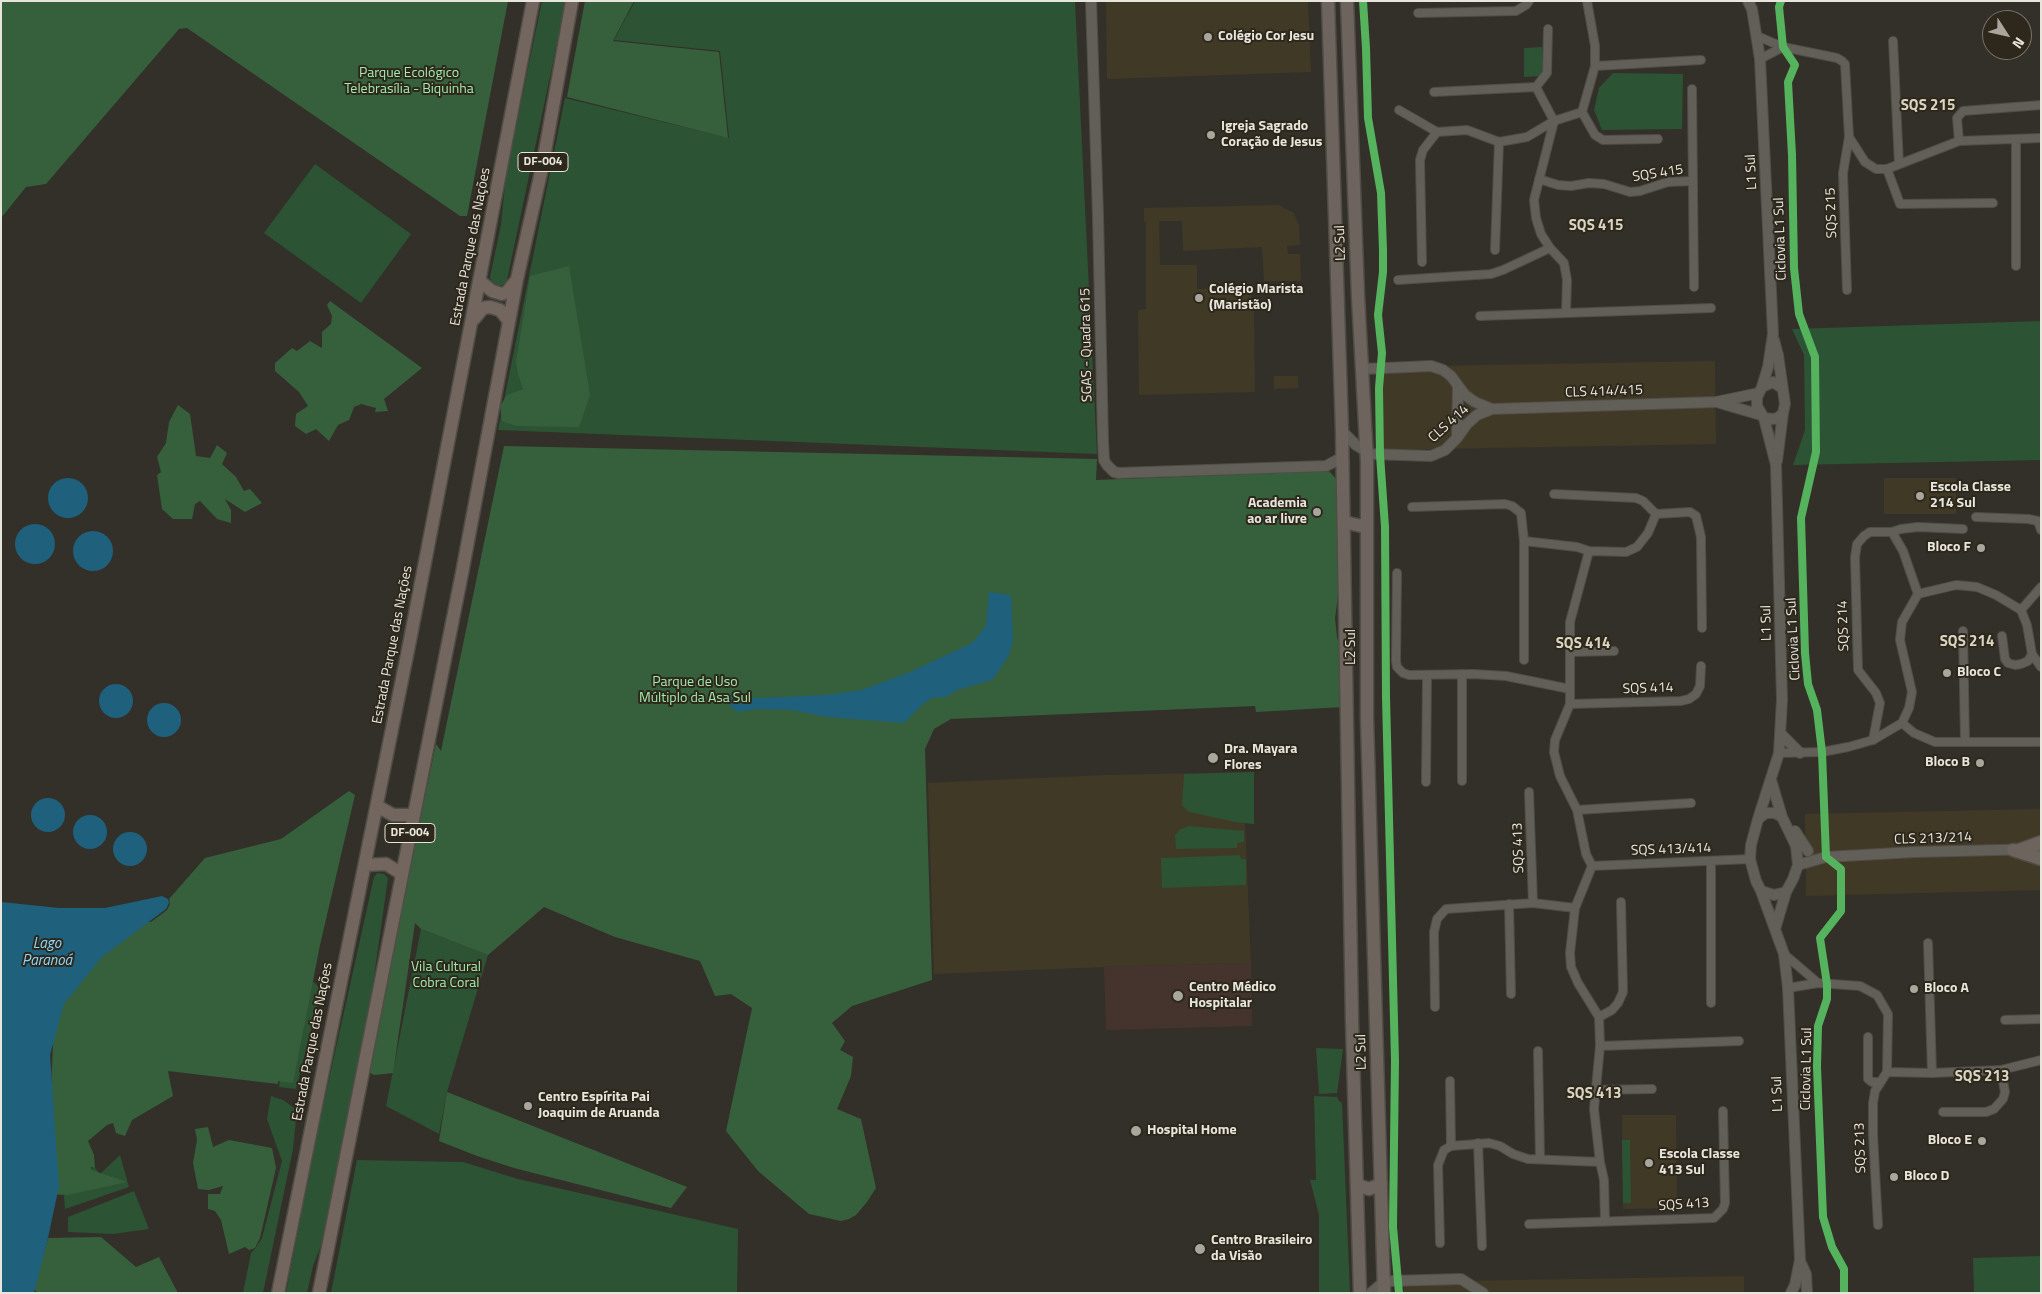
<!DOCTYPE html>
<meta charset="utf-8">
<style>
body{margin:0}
#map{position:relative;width:2042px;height:1294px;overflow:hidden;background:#333029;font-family:"Titillium Web",sans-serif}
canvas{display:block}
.frame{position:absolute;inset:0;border:2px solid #e8e5dd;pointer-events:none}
.north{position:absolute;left:1982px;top:10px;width:50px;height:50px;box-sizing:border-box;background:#2d281b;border:1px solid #787469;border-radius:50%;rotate:125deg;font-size:14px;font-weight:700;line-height:20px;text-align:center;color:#e8e5dd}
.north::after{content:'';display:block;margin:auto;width:18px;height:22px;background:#a9a69e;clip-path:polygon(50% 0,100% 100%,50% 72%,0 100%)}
</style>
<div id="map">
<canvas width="2042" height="1294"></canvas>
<div class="frame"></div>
<div class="north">N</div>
</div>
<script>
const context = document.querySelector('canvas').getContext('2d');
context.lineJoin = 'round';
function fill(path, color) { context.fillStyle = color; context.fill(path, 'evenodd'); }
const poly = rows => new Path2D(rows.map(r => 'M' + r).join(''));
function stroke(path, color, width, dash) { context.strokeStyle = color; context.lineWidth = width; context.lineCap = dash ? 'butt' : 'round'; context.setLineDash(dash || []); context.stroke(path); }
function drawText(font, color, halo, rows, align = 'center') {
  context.font = font + ' "Titillium Web",sans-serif'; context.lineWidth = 4; context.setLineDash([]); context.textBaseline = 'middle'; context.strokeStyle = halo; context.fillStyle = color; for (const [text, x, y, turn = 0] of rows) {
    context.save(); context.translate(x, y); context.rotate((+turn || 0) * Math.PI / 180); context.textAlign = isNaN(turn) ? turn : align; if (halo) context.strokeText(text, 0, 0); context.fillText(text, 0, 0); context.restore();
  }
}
const built = poly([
 [1106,1,1308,1,1311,72,1107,79],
 [1279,205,1294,213,1299,225,1300,245,1287,246,1288,254,1300,254,1301,281,1264,281,1262,247,1183,251,1182,221,1159,221,1160,265,1197,265,1197,289,1251,287,1252,307,1254,307,1255,392,1139,395,1138,310,1146,309,1146,222,1144,221,1144,208],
 [1715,361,1716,444,1376,450,1375,367],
 [1274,376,1298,376,1298,388,1274,389],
 [1884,478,1956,478,1956,514,1884,514],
 [1254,772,1254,824,1245,823,1251,963,1104,967,934,974,928,783,1105,775],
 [2040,809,2041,890,1806,896,1805,814],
 [1622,1115,1676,1115,1677,1208,1623,1209],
 [1744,1276,1744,1293,1404,1293,1404,1282]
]);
const medical = poly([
 [1251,963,1252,1026,1106,1030,1104,967]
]);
const green = poly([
 [542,1,566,1,507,280,503,285,497,286,492,283,490,277,501,225,506,174],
 [635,1,1075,1,1097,454,498,430,565,98,729,138,720,51,614,40],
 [1542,47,1544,76,1524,77,1524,48],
 [1613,73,1683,74,1682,129,1602,130,1594,110,1599,88],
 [315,164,411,234,361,303,264,233],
 [2041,321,2041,460,1793,465,1805,430,1804,355,1792,329],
 [1254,772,1254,824,1235,822,1189,812,1182,805,1184,774],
 [1189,826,1244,831,1244,842,1237,843,1237,848,1176,849,1175,835,1181,829],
 [1240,855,1241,859,1246,859,1246,885,1162,888,1161,858],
 [377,873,384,874,388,878,372,991,322,1243,313,1266,307,1293,286,1293,314,1147,374,877],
 [421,929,488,955,447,1092,439,1134,386,1106],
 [314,982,321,990,296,1089,279,1087,285,1034,226,1005],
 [1316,1048,1343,1049,1337,1093,1319,1094],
 [271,1096,283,1100,297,1110,293,1149,263,1293,243,1293,251,1253,255,1249,262,1238,282,1161,267,1119],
 [1314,1096,1337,1097,1339,1101,1342,1103,1350,1293,1319,1293,1319,1215,1310,1180,1316,1180],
 [1622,1140,1630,1140,1631,1203,1623,1203],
 [120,1155,129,1187,65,1209,62,1171,95,1168,100,1174],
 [357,1160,463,1162,518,1179,738,1229,737,1293,331,1293],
 [134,1191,149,1229,113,1234,68,1232,68,1217],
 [2041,1256,2041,1293,1974,1293,1973,1258]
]);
const forest = poly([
 [1,1,508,1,467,216,460,216,187,28,179,29,46,184,26,187,1,218],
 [585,1,634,1,613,41,719,52,728,138,567,97],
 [569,266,590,395,579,427,516,426,502,421,500,406,507,395,523,389,518,374,516,362,530,276],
 [330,301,422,368,384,399,388,411,375,412,376,408,361,404,354,407,349,420,338,425,329,441,316,429,306,434,295,426,296,414,308,406,299,392,275,371,275,363,292,348,297,351,310,341,322,348,322,332,331,324,332,316,327,305],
 [178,405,190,414,196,456,210,458,217,445,227,453,222,464,236,477,244,491,250,489,262,503,245,512,225,499,231,510,231,523,217,519,200,501,195,504,192,519,173,519,162,509,157,475,161,472,157,457,166,443,169,422],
 [504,446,1097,459,1096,480,1329,471,1338,481,1340,581,1335,618,1337,637,1342,655,1343,707,1256,712,1255,706,951,719,934,729,925,749,932,980,852,1006,832,1023,845,1041,840,1050,853,1057,851,1076,837,1109,861,1119,876,1188,867,1202,856,1215,849,1219,841,1221,809,1214,758,1171,726,1131,752,1008,731,994,715,996,700,961,615,937,544,907,488,955,421,929,415,923,393,1073,374,1075,369,1072,387,975,436,744,441,751],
 [349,791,355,795,320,945,293,1083,278,1081,278,1084,168,1071,173,1096,132,1120,125,1136,116,1133,113,1123,107,1125,88,1141,94,1155,95,1168,91,1167,91,1170,127,1182,68,1195,46,1194,53,1045,1,911,151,922,167,910,170,904,169,899,205,858,281,839],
 [447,1092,687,1187,671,1208,514,1168,477,1156,439,1141],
 [208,1127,213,1147,229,1140,272,1148,276,1168,260,1238,255,1248,249,1250,245,1247,229,1254,221,1220,215,1211,208,1209,208,1194,220,1194,223,1186,209,1190,198,1189,193,1163,197,1140,195,1129],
 [101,1237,136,1267,159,1257,178,1293,37,1293,34,1288,48,1238]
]);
const water = poly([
 '48 498a20 20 0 1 1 40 0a20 20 0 1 1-40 0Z',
 '15 544a20 20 0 1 1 40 0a20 20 0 1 1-40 0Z',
 '73 551a20 20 0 1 1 40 0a20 20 0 1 1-40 0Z',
 [989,592,1011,595,1013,641,1009,655,998,672,992,680,957,690,944,698,934,697,924,703,904,723,828,717,792,710,758,709,738,712,730,706,731,697,760,698,825,695,862,690,910,672,972,643,986,626],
 '99 701a17 17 0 1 1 34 0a17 17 0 1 1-34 0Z',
 '147 720a17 17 0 1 1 34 0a17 17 0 1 1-34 0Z',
 '31 815a17 17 0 1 1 34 0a17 17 0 1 1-34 0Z',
 '73 832a17 17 0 1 1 34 0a17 17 0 1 1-34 0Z',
 '113 849a17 17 0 1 1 34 0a17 17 0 1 1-34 0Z',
 [162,896,168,899,169,903,166,909,102,957,64,1004,50,1055,59,1186,48,1238,34,1293,1,1293,1,902,59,908,105,908]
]);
const minor = poly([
 [1587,1,1595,46,1595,66,1582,112,1595,135,1603,140,1658,139],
 [1418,13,1516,11,1526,5,1529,1],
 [1757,36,1783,47,1837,58,1842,61,1845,64,1849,137,1865,162,1876,169,1887,169,1959,141,2041,138],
 [1893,41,1899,164],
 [1760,59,1783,47],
 [1595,66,1701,60],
 [1536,87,1554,121,1534,200,1536,218,1541,234,1550,248,1564,263,1567,280,1566,312],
 [1692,89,1694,287],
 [1434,92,1536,87,1547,73,1548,29],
 [1399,110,1437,132,1467,130,1499,142,1527,137,1554,121,1582,112],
 [1959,141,1957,118,1963,111,2041,105],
 [1887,169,1900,204,1993,203],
 [1539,179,1558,185,1571,186,1589,183,1604,184,1630,192,1640,191,1668,182,1693,181],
 [1495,250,1499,142],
 [1422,262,1420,160,1423,150,1437,132],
 [2016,266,2016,139],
 [1398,280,1491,274,1503,270,1550,248],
 [1847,290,1843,173,1849,137],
 [1480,316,1711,308],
 [1554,494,1636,498,1643,501,1656,514],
 [1412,507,1505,504,1512,506,1521,513,1524,541,1524,660],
 [1976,517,2028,519,2038,521,2041,530],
 [1892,532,1903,551,1918,594],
 [1524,541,1577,547,1589,551,1626,552,1637,547,1648,533,1656,514,1690,512,1696,516,1701,537,1702,628],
 [1589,551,1570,622,1570,704,1555,740,1554,752,1560,776,1577,810,1586,854,1592,866],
 [1397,573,1396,661,1397,667,1403,673,1409,675,1473,674,1506,676,1570,689],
 [2021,610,2041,587],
 [1963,631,1965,742],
 [2002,636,2005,659,2008,663,2015,665,2021,664,2028,661,2032,654],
 [1571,652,1614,651],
 [1570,704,1681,701,1689,699,1696,694,1700,686,1701,666],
 [1902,723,1914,733,1935,742,2039,742],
 [1873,740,1880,703,1876,693,1858,670,1855,557,1857,544,1864,536,1870,532,1892,532,1901,529,1918,527,1963,529],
 [1779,753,1822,752,1848,747,1873,740,1902,723,1909,708,1912,692,1900,640,1902,622,1918,594,1956,585,1977,587,1996,595,2021,610,2027,625,2032,654,2041,667],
 [1462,781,1462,674],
 [1426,782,1427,675],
 [1529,792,1533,903],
 [1577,810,1691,803],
 [1711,861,1711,1003],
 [1592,866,1575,908,1570,953,1571,967,1578,983,1599,1017,1600,1046,1594,1109,1600,1162,1604,1180,1605,1221],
 [1592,866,1750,859],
 [1509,904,1511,994],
 [1928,943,1932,1073],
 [1784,954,1818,983],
 [1788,988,1818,983,1860,986,1877,995,1888,1014,1887,1072,1875,1091,1873,1103,1873,1135,1878,1225],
 [1435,1007,1434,932,1437,919,1446,909,1533,903,1575,908],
 [1599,1017,1612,1010,1618,1003,1623,992,1621,902],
 [2005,1020,2041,1019],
 [1868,1037,1868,1079,1872,1082,1879,1082],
 [1600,1046,1739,1041],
 [1538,1051,1540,1158],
 [1887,1072,1932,1073,2001,1070,2041,1060],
 [1450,1081,1451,1146],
 [1596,1090,1652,1089],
 [1943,1112,1986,1112,1994,1109,2003,1099,2005,1092,2001,1070],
 [1478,1143,1482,1246],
 [1529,1224,1714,1218,1723,1209,1725,1203,1723,1111],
 [1440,1243,1438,1165,1444,1150,1451,1146,1489,1143,1500,1146,1513,1154,1528,1159,1600,1162]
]);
const tertiary = poly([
 [1091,1,1098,216,1103,441,1104,460,1107,465,1114,472,1119,473,1326,466,1341,458],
 [1748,1,1752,9,1760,59,1773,334,1768,367,1762,387],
 [1774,340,1778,355,1785,404,1783,413,1779,417,1774,419,1764,418,1757,406,1757,397,1762,387,1773,382,1782,388],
 [1363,369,1431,366,1443,370,1451,376,1465,395,1475,402,1492,409],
 [1720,403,1761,415],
 [1342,431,1356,445,1371,454,1431,456,1445,450,1457,438,1467,424,1477,415,1492,409,1716,402,1759,393],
 [1457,438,1458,386],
 [1777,461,1783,413],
 [1780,733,1800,753],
 [1771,780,1782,817,1796,846,1798,865,1793,879,1786,892,1774,895,1761,891,1756,881,1750,859,1751,845,1758,819,1766,813,1775,813,1782,817],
 [1758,819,1779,753,1782,700,1776,465,1764,418],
 [1795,831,1808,851],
 [1798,865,1826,857,1915,852,2041,849],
 [1761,891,1784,954,1788,988,1800,1260,1795,1285,1791,1293],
 [1775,929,1786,892],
 [1800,1261,1806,1274,1807,1293],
 [1371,1293,1379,1286,1391,1281,1461,1279,1483,1293]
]);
const primary = poly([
 [1328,1,1342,431,1352,1021,1360,1293],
 [1347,1,1358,296,1367,461,1367,719,1384,1293],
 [1344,522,1361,526,1367,522],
 [2013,850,2041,859],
 [2019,850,2041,842],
 [1358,1185,1369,1189,1381,1184]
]);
const trunk = poly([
 [480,281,492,291,502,294,507,292,515,282],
 [474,319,483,308,490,307,500,310,509,321],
 [377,806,393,815,414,815],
 [365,865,386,864,402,874],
 [278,1293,410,640,533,1],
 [319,1293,462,573,517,279,542,168,572,1]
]);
const cycleway = poly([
 [1363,1,1366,48,1368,118,1381,193,1383,250,1383,272,1378,315,1382,353,1379,388,1380,455,1385,527,1386,697,1395,1061,1393,1227,1399,1293],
 [1781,1,1779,7,1783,47,1795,65,1788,82,1792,155,1794,268,1799,314,1815,357,1816,452,1801,518,1805,653,1808,684,1817,710,1822,752,1826,857,1841,869,1841,911,1820,938,1827,984,1827,999,1818,1026,1817,1067,1823,1217,1832,1247,1844,1269,1844,1293]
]);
const markers = [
 [1208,37,5,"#a9a69e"],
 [1211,135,5,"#a9a69e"],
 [1199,298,5,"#a9a69e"],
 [1920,496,5,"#a9a69e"],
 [1317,512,5,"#a9a69e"],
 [1981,548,5,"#a9a69e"],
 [1947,673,5,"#a9a69e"],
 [1213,758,6,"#a9a69e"],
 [1980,763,5,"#a9a69e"],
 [1914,989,5,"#a9a69e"],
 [1178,996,6,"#a9a69e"],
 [528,1106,5,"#a9a69e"],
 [1136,1131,6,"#a9a69e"],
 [1982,1141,5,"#a9a69e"],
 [1649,1163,5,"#a9a69e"],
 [1894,1177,5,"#a9a69e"],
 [1200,1249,6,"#a9a69e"]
];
const shields = [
 [543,162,50],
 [410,833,50]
];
const shieldNames = [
 ["DF-004",543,162],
 ["DF-004",410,833]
];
const poiNames = [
 ["Colégio Cor Jesu",1218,37],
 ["Igreja Sagrado",1221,127],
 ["Coração de Jesus",1221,143],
 ["Colégio Marista",1209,290],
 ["(Maristão)",1209,306],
 ["Escola Classe",1930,488],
 ["214 Sul",1930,504],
 ["Academia",1307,504,"right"],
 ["ao ar livre",1307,520,"right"],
 ["Bloco F",1971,548,"right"],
 ["Bloco C",1957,673],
 ["Dra. Mayara",1224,750],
 ["Flores",1224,766],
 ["Bloco B",1970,763,"right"],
 ["Centro Médico",1189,988],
 ["Hospitalar",1189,1004],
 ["Bloco A",1924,989],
 ["Centro Espírita Pai",538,1098],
 ["Joaquim de Aruanda",538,1114],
 ["Hospital Home",1147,1131],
 ["Bloco E",1972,1141,"right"],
 ["Escola Classe",1659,1155],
 ["413 Sul",1659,1171],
 ["Bloco D",1904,1177],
 ["Centro Brasileiro",1211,1241],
 ["da Visão",1211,1257]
];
const parkNames = [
 ["Parque Ecológico",409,74],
 ["Telebrasília - Biquinha",409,90],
 ["Parque de Uso",695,683],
 ["Múltiplo da Asa Sul",695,699],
 ["Vila Cultural",446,968],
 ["Cobra Coral",446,984]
];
const streetNames = [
 ["L1 Sul",1752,172,-93],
 ["SQS 415",1658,174,-9],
 ["SQS 215",1832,213,-92],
 ["Ciclovia L1 Sul",1781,239,-92],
 ["L2 Sul",1341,243,-92],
 ["Estrada Parque das Nações",471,247,-79],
 ["SGAS - Quadra 615",1087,345,-91],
 ["CLS 414/415",1604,392,-2],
 ["CLS 414",1449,424,-42],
 ["L1 Sul",1767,623,-91],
 ["SQS 214",1844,626,-92],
 ["Ciclovia L1 Sul",1794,639,-93],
 ["Estrada Parque das Nações",393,645,-79],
 ["L2 Sul",1352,647,-90],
 ["SQS 414",1648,689,-2],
 ["CLS 213/214",1933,839,-2],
 ["SQS 413",1519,848,-92],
 ["SQS 413/414",1671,850,-2],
 ["Estrada Parque das Nações",313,1042,-79],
 ["L2 Sul",1362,1052,-91],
 ["Ciclovia L1 Sul",1807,1069,-89],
 ["L1 Sul",1778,1094,-92],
 ["SQS 213",1861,1148,-92],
 ["SQS 413",1684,1205,-4]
];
const neighbourhoodNames = [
 ["SQS 215",1928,106],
 ["SQS 415",1596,226],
 ["SQS 214",1967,642],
 ["SQS 414",1583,644],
 ["SQS 213",1982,1077],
 ["SQS 413",1594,1094]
];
const waterNames = [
 ["Lago",47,944],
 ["Paranoá",47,961]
];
fill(built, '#403926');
fill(medical, '#45342e');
fill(green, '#2c5333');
fill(forest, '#36603c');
fill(water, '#1f607c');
stroke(minor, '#504d47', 10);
stroke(tertiary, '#504d47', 12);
stroke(primary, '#504d47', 15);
stroke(trunk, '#504d47', 15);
stroke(minor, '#625f59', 8);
stroke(tertiary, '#625f59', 10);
stroke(primary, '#6e645e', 12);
stroke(trunk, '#73665e', 12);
stroke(cycleway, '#56b35d', 8);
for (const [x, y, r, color] of markers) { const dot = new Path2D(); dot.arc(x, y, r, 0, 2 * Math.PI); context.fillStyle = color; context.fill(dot); stroke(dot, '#2d281b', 2); }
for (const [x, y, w] of shields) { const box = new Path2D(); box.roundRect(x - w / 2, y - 9.5, w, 19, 4); context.fillStyle = '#2d281b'; context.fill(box); stroke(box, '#e8e5dd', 1); }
drawText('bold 12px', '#e8e5dd', null, shieldNames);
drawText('bold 14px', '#e8e5dd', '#2d281b', poiNames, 'left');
drawText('14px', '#a0ebab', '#2d281b', parkNames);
drawText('14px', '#e8e5dd', '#2d281b', streetNames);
drawText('bold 15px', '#dad4c3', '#2d281b', neighbourhoodNames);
drawText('italic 15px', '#8dd8fe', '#2d281b', waterNames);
</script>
